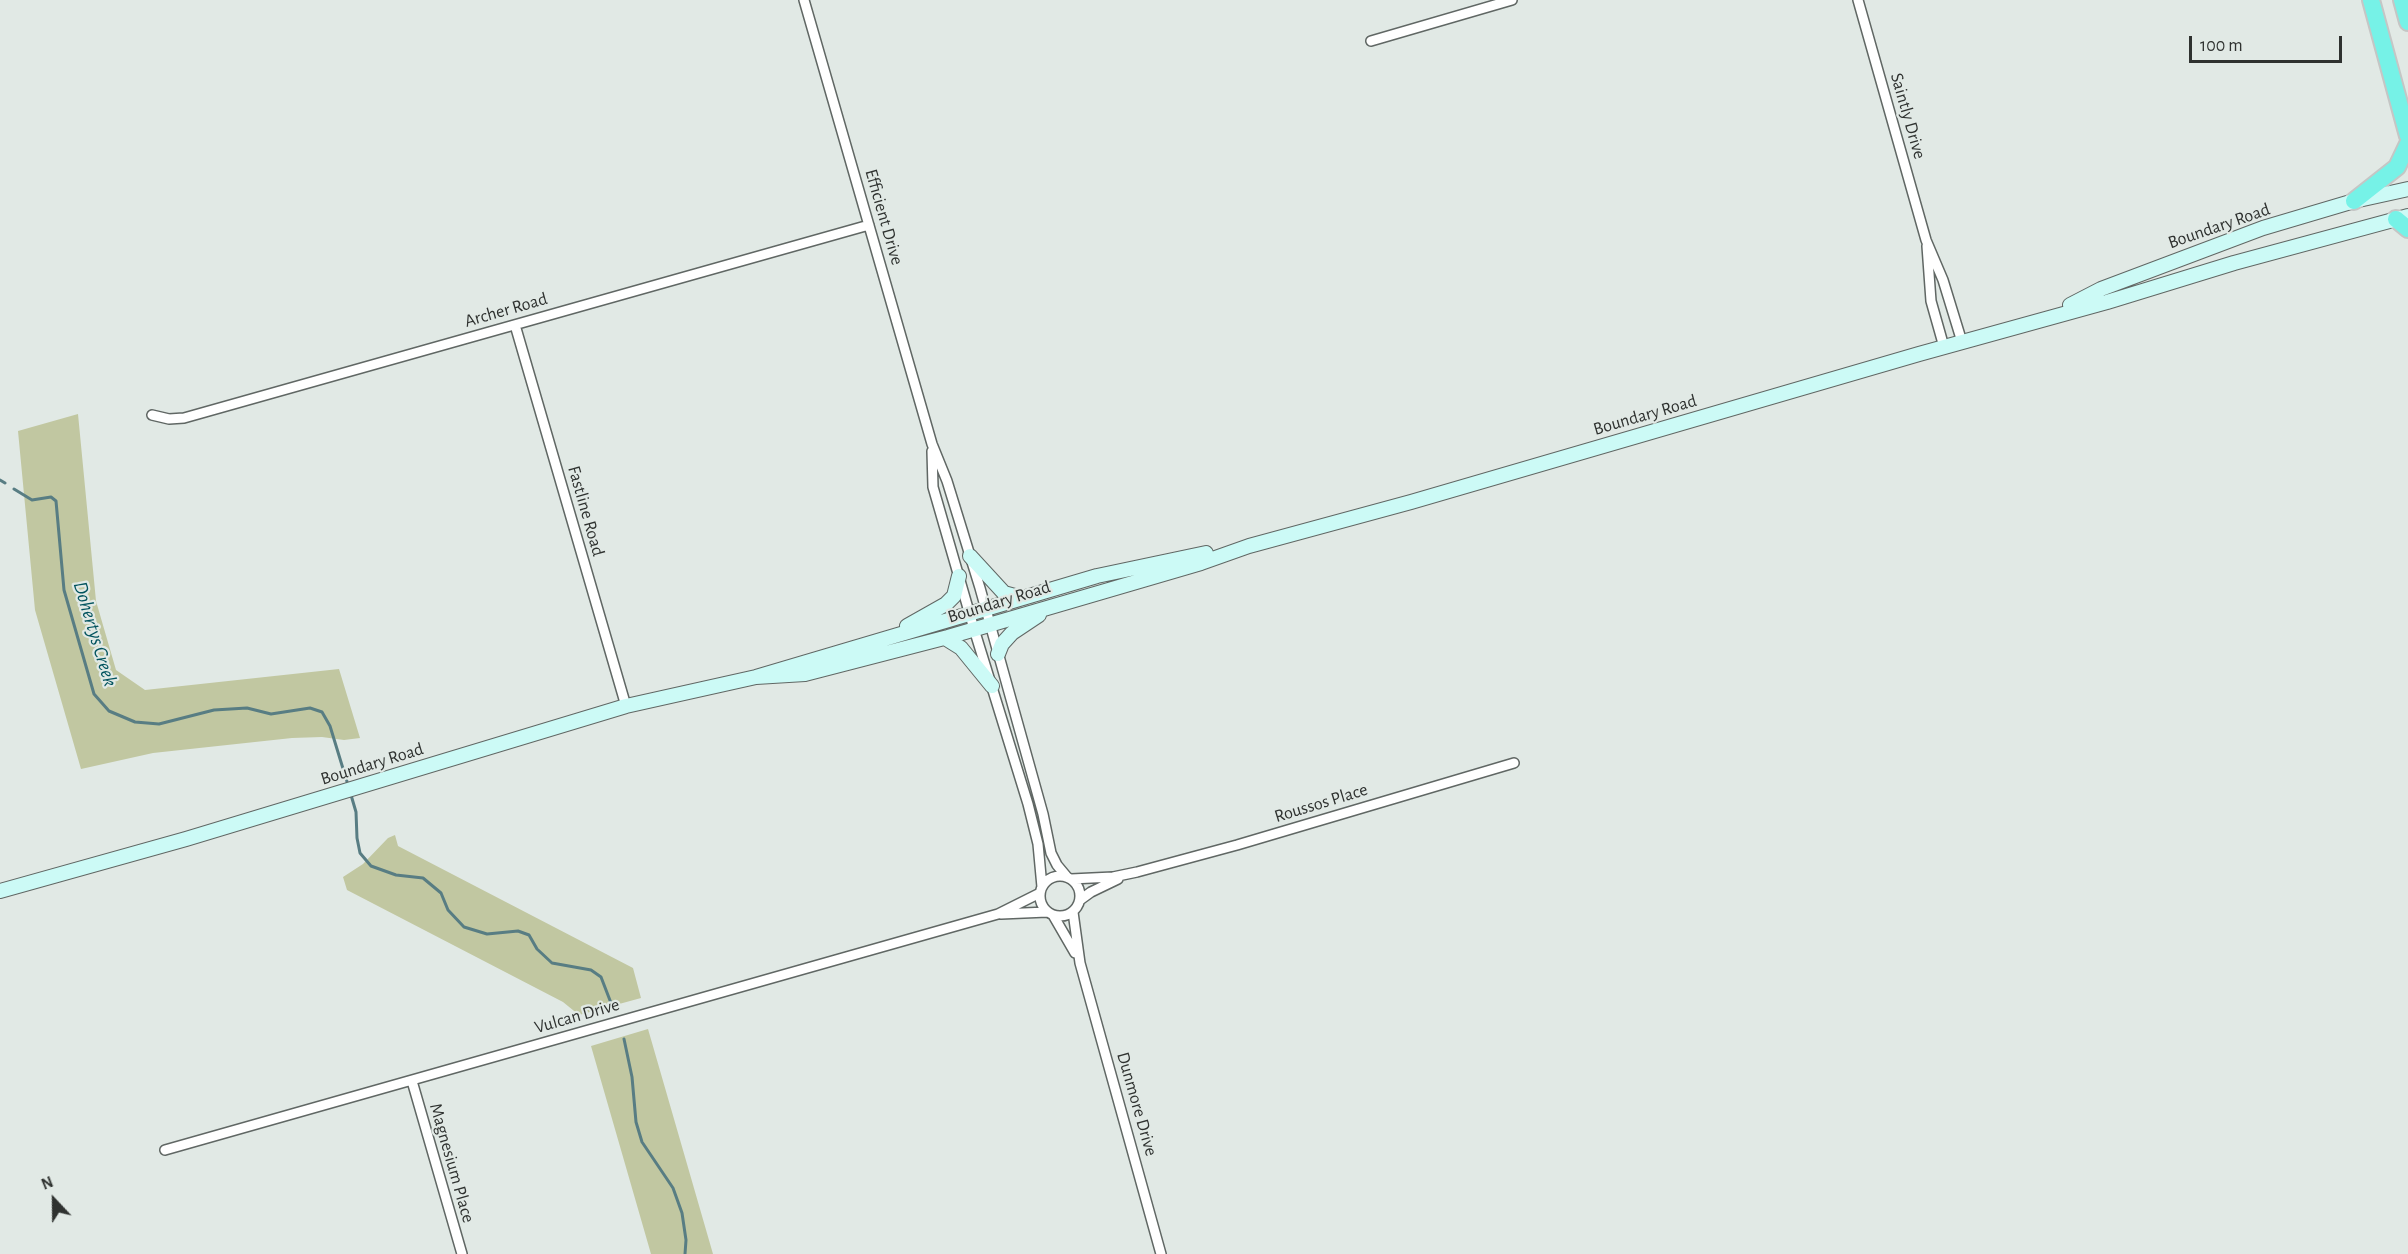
<!DOCTYPE html>
<style>
body{margin:0}
#map{position:relative;width:2408px;height:1254px;overflow:hidden;background:#e1e9e5;font-family:"Alegreya Sans",sans-serif}
canvas{display:block}
.north{position:absolute;left:24px;top:1170px;width:60px;height:60px;-webkit-text-stroke:4px #e1e9e5;paint-order:stroke;rotate:338deg;font-size:16px;font-weight:700;line-height:24px;text-align:center;color:#2f3230}
.north::after{content:'';display:block;margin:auto;width:21px;height:27px;background:#2f3230;clip-path:polygon(50% 0,100% 100%,50% 72%,0 100%)}
.scale{position:absolute;left:2189px;top:36px;width:153px;height:27px;box-sizing:border-box;border:3px solid #2f3230;border-top:0;padding-left:8px;font-size:18px;line-height:21px;white-space:nowrap;color:#2f3230;-webkit-text-stroke:4px #e1e9e5;paint-order:stroke}
</style>
<div id="map">
<canvas width="2408" height="1254"></canvas>
<div class="north">N</div>
<div class="scale">100 m</div>
</div>
<script>
const context = document.querySelector('canvas').getContext('2d');
context.lineJoin = 'round';
function fill(path, color) { context.fillStyle = color; context.fill(path, 'evenodd'); }
const poly = rows => new Path2D(rows.map(r => 'M' + r).join(''));
function stroke(path, color, width, dash) { context.strokeStyle = color; context.lineWidth = width; context.lineCap = dash ? 'butt' : 'round'; context.setLineDash(dash || []); context.stroke(path); }
function drawText(font, color, halo, rows, align = 'center') {
  context.font = font + ' "Alegreya Sans",sans-serif'; context.lineWidth = 4.5; context.setLineDash([]); context.textBaseline = 'middle'; context.strokeStyle = halo; context.fillStyle = color; for (const [text, x, y, turn = 0] of rows) {
    context.save(); context.translate(x, y); context.rotate((+turn || 0) * Math.PI / 180); context.textAlign = isNaN(turn) ? turn : align; if (halo) context.strokeText(text, 0, 0); context.fillText(text, 0, 0); context.restore();
  }
}
const green = poly([
 [78,414,96,601,116,670,145,690,339,669,360,738,344,740,322,737,292,738,153,753,81,769,35,610,18,431],
 [395,835,398,846,633,968,641,998,579,1015,563,1002,347,890,343,877,363,864,388,838],
 [648,1029,713,1254,651,1254,591,1046]
]);
const stream = poly([
 [0,480,5,483],
 [14,489,32,500,51,497,56,501,64,590,94,694,109,711,135,722,159,724,214,710,247,708,271,714,310,708,322,712,330,726,348,785],
 [351,795,356,812,357,838,360,853,371,866,396,875,423,878,441,893,448,910,464,927,487,934,518,931,529,935,537,949,552,963,591,970,601,977,611,1003],
 [624,1039,632,1077,636,1122,642,1142,673,1188,682,1213,686,1240,685,1254]
]);
const minor = poly([
 [804,0,932,444,947,481,980,588,1043,814,1051,853,1057,865,1067,877],
 [1858,0,1926,240,1943,280,1962,342],
 [1371,41,1512,0],
 [1927,246,1931,301,1944,347],
 [515,325,626,706],
 [152,415,169,419,184,418,869,225],
 [932,451,933,487,974,629,1028,804,1038,844,1042,887],
 '1040 896a20 20 0 1 1 40 0a20 20 0 1 1-40 0Z',
 [1071,879,1113,877,1137,872,1237,845,1514,763],
 [1080,900,1091,892,1118,879],
 [1073,912,1080,963,1161,1254],
 [1001,914,1047,912],
 [1053,915,1075,953],
 [412,1081,462,1254],
 [165,1150,998,914,1040,893]
]);
const secondary = poly([
 [2070,305,2101,289,2263,228,2354,201,2408,189],
 [970,556,1004,593,1022,598],
 [907,626,946,604,954,596,959,576],
 [945,638,961,648,992,686],
 [998,654,1002,644,1012,633,1039,615],
 [756,677,805,674,948,637,1201,563,1249,546,1411,502,1919,354,2107,302,2234,263,2408,216],
 [0,891,186,839,626,706,756,677,1097,576,1206,553]
]);
const trunk = poly([
 [2371,0,2408,136],
 [2402,0,2408,22],
 [2354,201,2397,167,2408,144],
 [2396,219,2408,229]
]);
const streetNames = [
 ["Saintly Drive",1908,116,74],
 ["Efficient Drive",884,217,74],
 ["Boundary Road",2219,226,-19],
 ["Archer Road",506,310,-16],
 ["Boundary Road",1645,415,-16],
 ["Fastline Road",586,511,74],
 ["Boundary Road",999,602,-17],
 ["Boundary Road",372,764,-17],
 ["Roussos Place",1321,803,-17],
 ["Vulcan Drive",577,1016,-16],
 ["Dunmore Drive",1137,1104,74],
 ["Magnesium Place",452,1163,74]
];
const waterNames = [
 ["Dohertys Creek",95,634,73]
];
fill(green, '#c1c7a1');
stroke(stream, '#587d83', 3);
stroke(minor, '#606764', 12);
stroke(secondary, '#606764', 16);
stroke(trunk, '#c5c6c5', 20);
stroke(minor, '#fff', 9);
stroke(secondary, '#ccfaf6', 14);
stroke(trunk, '#76f2e7', 16);
drawText('18px', '#2f3230', '#e1e9e5', streetNames);
drawText('italic 20px', '#02535e', '#e1e9e5', waterNames);
</script>
